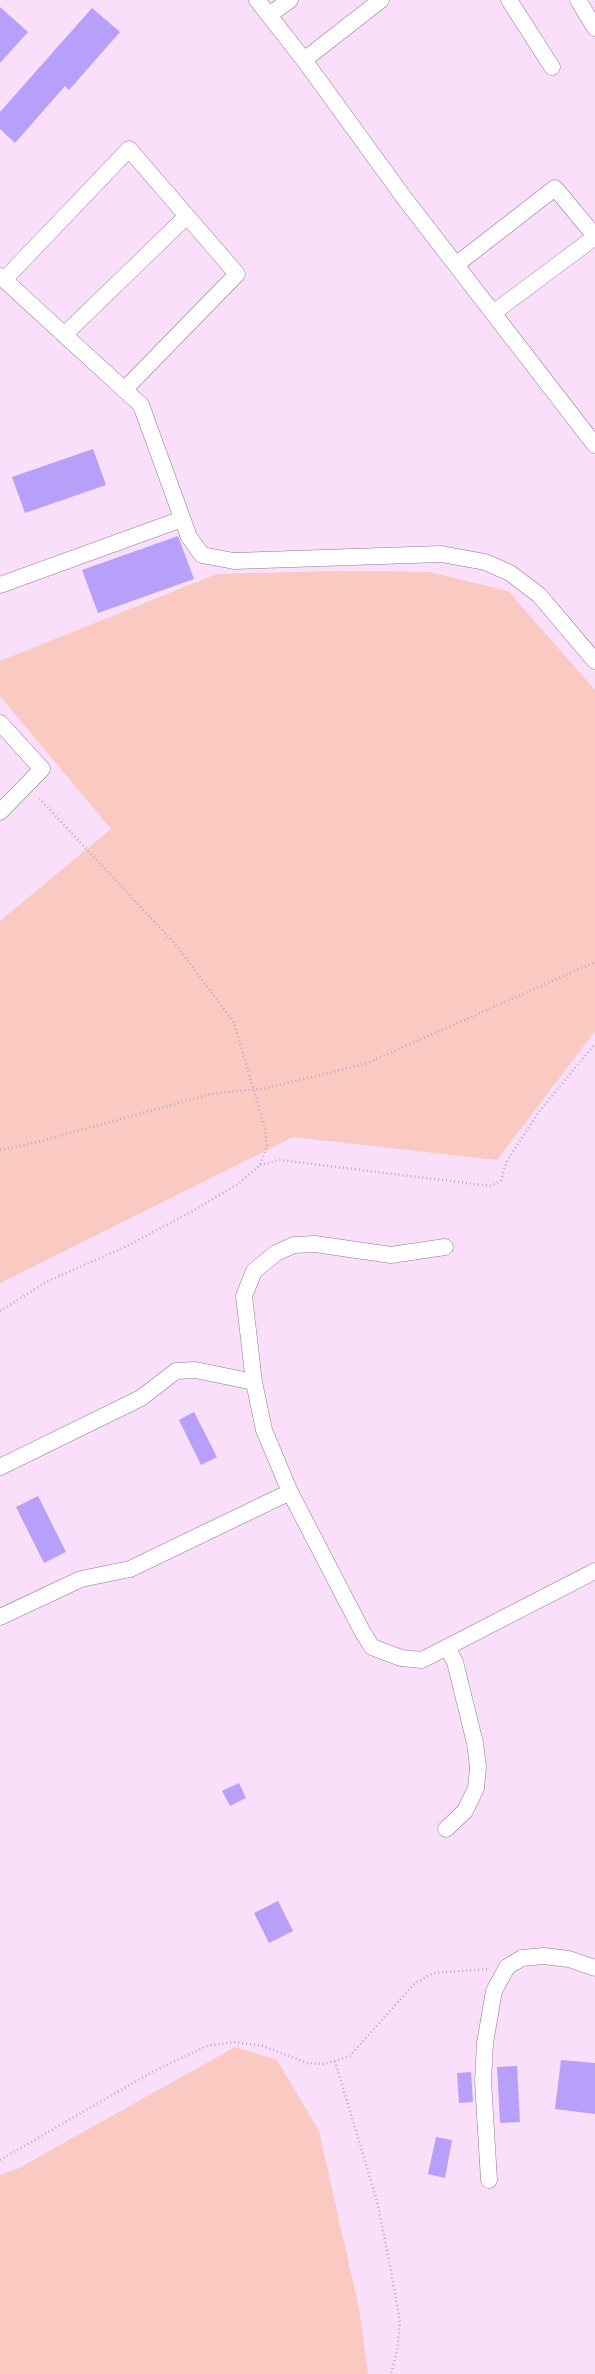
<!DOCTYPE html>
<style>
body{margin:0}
canvas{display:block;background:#f9dff9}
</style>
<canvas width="595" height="2374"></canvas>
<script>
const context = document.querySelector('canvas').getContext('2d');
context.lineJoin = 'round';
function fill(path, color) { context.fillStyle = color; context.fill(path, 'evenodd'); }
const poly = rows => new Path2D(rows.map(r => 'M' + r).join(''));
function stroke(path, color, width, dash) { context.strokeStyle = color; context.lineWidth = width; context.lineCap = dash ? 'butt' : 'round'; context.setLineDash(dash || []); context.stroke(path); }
const green = poly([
 [339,571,429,572,508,591,595,690,595,1031,497,1160,293,1137,0,1283,0,921,111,829,0,696,0,661,217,574],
 [235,2047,277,2060,319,2131,359,2309,368,2374,0,2374,0,2175,19,2168]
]);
const building = poly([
 [0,7,28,32,0,63],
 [92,8,120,32,69,90,65,86,15,143,0,129,0,112],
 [93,449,106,485,25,513,12,477],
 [178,536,194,579,98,613,82,570],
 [194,1412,217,1457,201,1465,179,1420],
 [38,1496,66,1552,44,1563,16,1507],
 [239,1783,246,1798,230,1806,222,1791],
 [278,1901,293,1931,269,1943,254,1913],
 [561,2060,595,2063,595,2114,555,2109],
 [517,2066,520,2122,500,2123,497,2067],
 [471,2072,473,2102,459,2103,457,2073],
 [436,2137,452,2140,445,2178,428,2174]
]);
const path = poly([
 [0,1150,30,1144,211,1094,266,1088,365,1064,595,962],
 [260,1165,280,1160,491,1186,501,1180,507,1161,538,1113,595,1044],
 [0,1311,48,1281,125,1247,191,1212,238,1184,260,1165,267,1147,264,1125,234,1023,177,946,37,796],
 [335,2061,377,2201,391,2271,400,2322,397,2350,391,2374],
 [0,2160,152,2072,207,2046,234,2042,263,2046,307,2063,324,2064,350,2056,414,1984,433,1973,488,1969]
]);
const minor = poly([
 [257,0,304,60,381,0],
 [509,0,552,67],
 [578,0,595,28],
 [269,15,290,0],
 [304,60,405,199,595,445],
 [457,264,555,188,595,236],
 [0,276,141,405,189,537,202,555,234,561,441,554,485,562,510,573,539,595,595,661],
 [4,280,129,149,237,274,124,390],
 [493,313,595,237],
 [64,335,187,216],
 [0,585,182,519],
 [0,723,42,769,0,812],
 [445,1247,391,1255,315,1244,294,1245,276,1253,254,1271,244,1296,254,1382,264,1430,290,1492,362,1631,372,1647,401,1658,422,1660,595,1571],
 [0,1467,141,1398,176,1371,195,1370,254,1382],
 [0,1617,81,1579,130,1569,290,1492],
 [446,1829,465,1811,476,1788,478,1767,475,1743,455,1662,447,1647],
 [489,2180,483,2081,485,2043,494,1991,507,1967,522,1958,544,1956,569,1959,595,1968]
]);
fill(green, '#f9c9c2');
fill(building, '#b79ffa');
stroke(minor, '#907890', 17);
stroke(path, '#bea9be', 2.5, [1, 3]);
stroke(minor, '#fff', 16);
</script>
